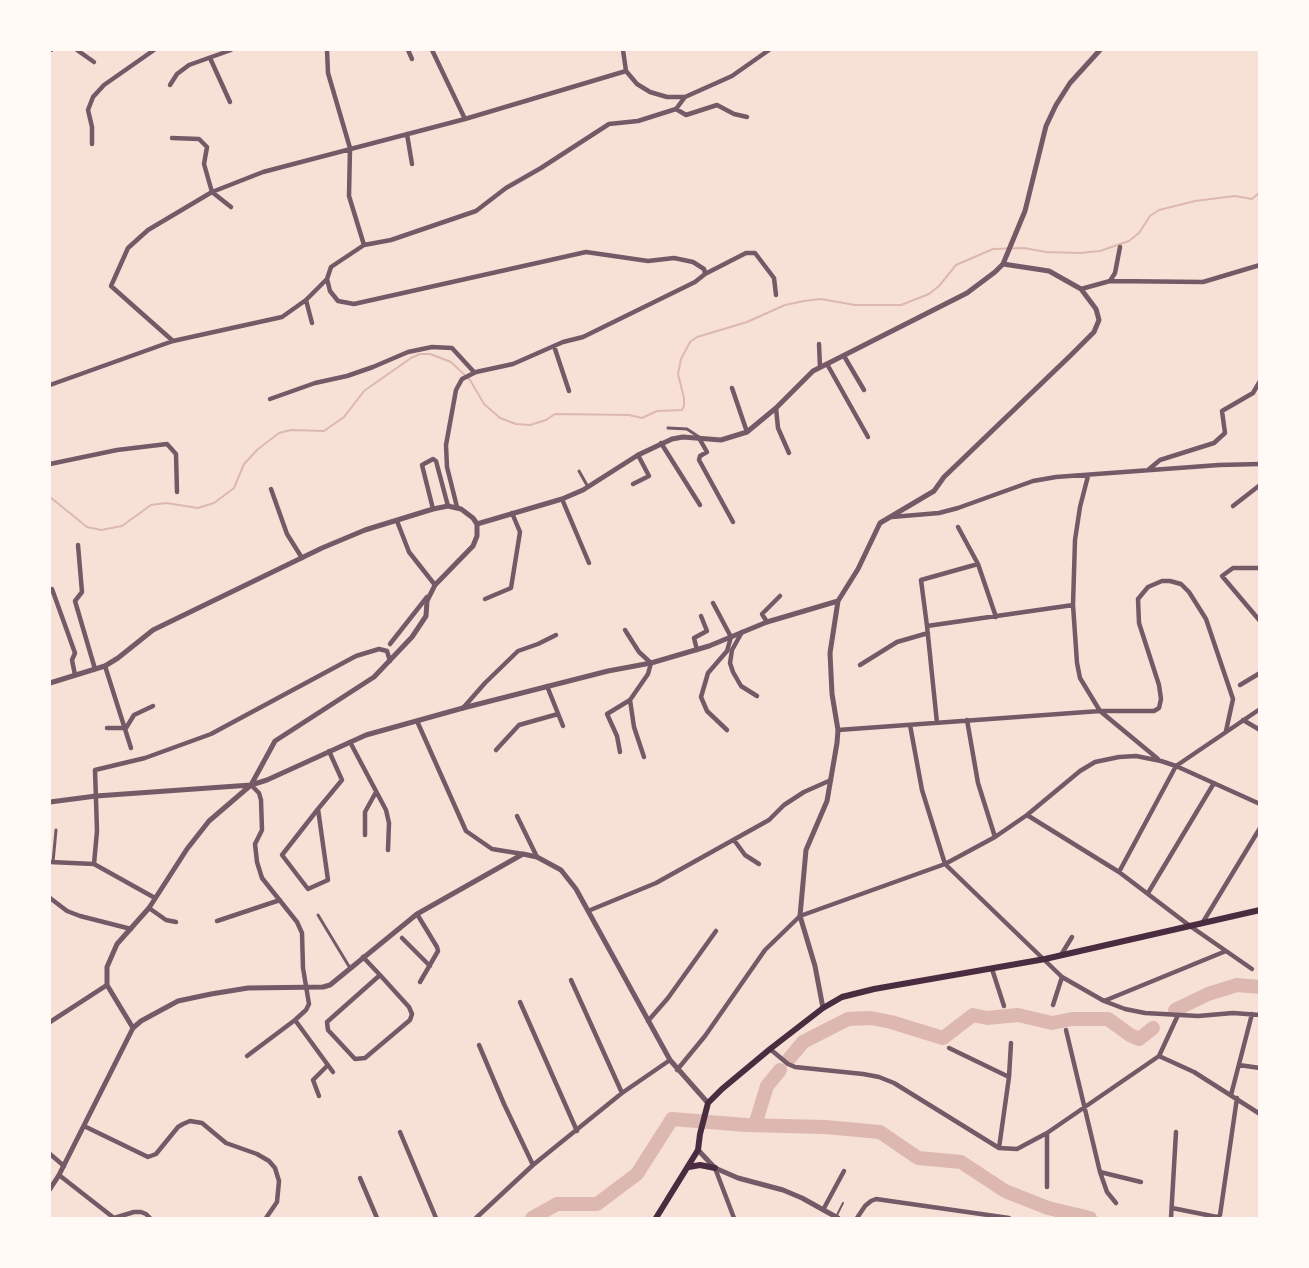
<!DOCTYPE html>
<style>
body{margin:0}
#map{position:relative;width:1309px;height:1268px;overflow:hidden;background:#f7e1d7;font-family:"Varela Round",sans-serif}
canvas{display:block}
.frame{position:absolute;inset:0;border:51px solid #fffaf5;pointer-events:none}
</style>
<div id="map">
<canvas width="1309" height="1268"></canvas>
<div class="frame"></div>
</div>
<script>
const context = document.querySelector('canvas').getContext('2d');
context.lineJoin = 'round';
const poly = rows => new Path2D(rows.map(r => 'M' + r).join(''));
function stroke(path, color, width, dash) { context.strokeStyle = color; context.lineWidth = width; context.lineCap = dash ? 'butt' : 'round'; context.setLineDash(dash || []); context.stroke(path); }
const stream = poly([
 [50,497,87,527,101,530,122,526,151,505,166,503,198,508,214,503,234,488,244,464,258,449,279,433,291,430,324,431,344,417,364,391,411,358,420,354,430,354,451,362,470,380,484,404,500,418,516,424,530,425,546,420,555,414,629,415,642,418,657,411,682,410,684,406,684,398,678,374,681,359,690,342,697,337,747,322,785,305,804,301,821,299,855,305,901,305,929,294,939,286,956,265,993,249,1024,248,1046,252,1080,253,1100,251,1129,241,1139,233,1150,216,1159,210,1195,201,1235,196,1252,199,1260,192]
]);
const river = poly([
 [1175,1010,1208,994,1237,985,1260,987],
 [789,1059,803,1042,848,1019,871,1018,891,1022,943,1038,973,1015,987,1018,1018,1015,1052,1023,1072,1019,1108,1019,1130,1035,1139,1039,1153,1028],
 [755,1125,767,1086,780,1070],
 [532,1218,557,1204,597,1204,637,1174,672,1119,746,1125,825,1127,880,1132,918,1158,961,1162,1005,1191,1048,1208,1090,1218]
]);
const service = poly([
 [837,1215,843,1203]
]);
const pedestrian = poly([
 [668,428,687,429,699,437],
 [579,471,588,487],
 [53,862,56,830],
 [318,915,350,968]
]);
const minor = poly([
 [50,50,51,50],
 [77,50,94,62],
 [327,50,328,73,350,148,349,196,364,245],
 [408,50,412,59],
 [432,50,465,119],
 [623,50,626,71,637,84,650,92,667,97,685,97],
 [210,58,230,102],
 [170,85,177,74,189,65,231,50],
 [676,109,686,115,717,105,734,114,747,117],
 [407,134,412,164],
 [172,138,199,139,207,147,204,164,212,192,231,207],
 [92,144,92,127,88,110,93,97,104,85,154,50],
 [327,279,330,291,338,301,354,304,586,252,648,261,674,258,693,262,704,269,705,274],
 [1110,281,1115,273,1120,247],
 [1081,289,1110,281,1203,282,1260,265],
 [306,300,312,323],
 [173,341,111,286,128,248,148,230,212,192,263,172,465,119,626,71],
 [819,344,820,367],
 [554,346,569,391],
 [844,356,864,390],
 [827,364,868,437],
 [50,385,173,341,282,317,306,300,327,279,331,267,364,245,391,240,476,211,506,188,541,168,609,124,638,121,676,109,685,97,732,76,769,50],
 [732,388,747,432],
 [270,399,315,383,347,376,373,367,408,352,432,347,452,348,474,372],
 [776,408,778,428,789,453],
 [699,438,707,452,700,456,699,460,733,522],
 [661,443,700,505],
 [50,464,117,450,167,444,176,454,177,492],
 [1148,470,1160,460,1214,443,1225,433,1222,411,1253,393,1260,381],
 [1088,476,1080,507,1075,540,1073,605,1077,663,1080,678,1100,711,1158,759],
 [633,484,649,476,638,455],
 [271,489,287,534,302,558],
 [562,499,589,563],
 [1233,506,1260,485],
 [457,507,447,467,446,445,456,390,462,379,476,372,513,364,563,342,583,337,695,282,705,274,746,253,755,253,774,278,776,295],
 [433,509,422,465,433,459,436,461,448,506],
 [892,517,939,513,958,508,1033,481,1056,477,1219,465,1260,464],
 [397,521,409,552,435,585],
 [958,527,978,564,996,617],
 [78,545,82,592,75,601,95,669],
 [1260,568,1233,568,1222,576,1260,621],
 [52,589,75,653,72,660,75,675],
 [485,599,511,588,520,532,512,513],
 [713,603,731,637,727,651,708,673,701,697,707,711,727,730],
 [767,622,762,614,780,596],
 [927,626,921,580,978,564],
 [625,630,639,652,651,663,648,674,630,700,634,727,644,757],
 [742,632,732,650,730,663,733,672,741,686,757,696],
 [390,644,427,597],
 [697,650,694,638,707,631,701,616],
 [860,665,897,642,928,633],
 [105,666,131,748],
 [1240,685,1260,673],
 [547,686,563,726],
 [463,708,485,683,518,651,538,644,556,635],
 [967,720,978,783,995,837],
 [1243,720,1260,730],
 [417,721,466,831,492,849,523,854],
 [937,723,927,626,1073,605],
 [910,725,922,790,945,864,1062,977,1104,1001,1125,1009,1145,1013,1198,1016,1233,1013,1260,1015],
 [107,728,126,728,134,715,153,706],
 [838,730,1100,711,1154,711,1159,708,1161,699,1159,685,1139,623,1138,599,1148,587,1162,581,1170,581,1181,584,1189,592,1206,619,1233,699,1226,731],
 [350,742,386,810,389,823,388,850],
 [496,750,519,725,558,714],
 [620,752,617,736,607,714,630,700],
 [318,809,328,880,308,889,282,855,318,809,342,780,329,751],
 [1027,815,1119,872,1190,926,1252,969],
 [517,816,537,857],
 [365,835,365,812,376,792],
 [734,840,745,855,759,864],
 [50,862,94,864,155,898],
 [94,864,97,831,95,770,145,758,211,734,356,656,379,649,387,651,390,661],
 [1119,872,1176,766,1260,709],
 [1148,893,1214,783],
 [50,898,67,911,80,916,131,929],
 [149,908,166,920,176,922],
 [588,911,656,883,769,820,784,805,804,792,831,780],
 [417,914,437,947,438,951,420,982],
 [217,921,280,900],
 [1203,922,1260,828],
 [402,938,430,966],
 [1061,955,1072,937],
 [363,957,380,975,409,1007,412,1014,410,1020,365,1058,355,1059,328,1030,327,1022,380,975],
 [992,969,1004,1006],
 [571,980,622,1093],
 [1104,1001,1226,951],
 [520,1002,577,1131],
 [1053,1005,1062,977],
 [295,1020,333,1072],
 [648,1021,668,998,716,931],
 [50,1022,107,985],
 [1066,1030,1100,1172,1107,1192,1116,1203],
 [479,1045,504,1104,533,1165],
 [949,1048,1009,1077],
 [770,1049,788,1064,795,1067,863,1074,879,1077,894,1083,999,1148,1017,1149,1047,1133,1159,1056,1178,1015],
 [247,1056,295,1020,306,1010,309,1004,303,968,302,933,297,922,262,878,257,862,255,844,262,830,261,800,259,793,251,785],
 [1159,1056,1194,1072,1260,1114],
 [1239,1065,1260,1068],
 [677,1070,705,1036,765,950,800,916,945,864,995,837,1027,815,1080,771,1095,762,1119,757,1136,756,1161,761,1176,766,1260,804],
 [1231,1095,1252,1014],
 [319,1096,313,1080,328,1065],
 [84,1126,148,1157,156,1154,178,1127,183,1124,190,1121,202,1123,226,1143,257,1154,269,1161,275,1168,279,1181,277,1202,266,1218],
 [400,1132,436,1218],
 [999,1148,1009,1077,1011,1043],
 [50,1154,64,1166],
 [715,1168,734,1218],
 [1100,1172,1141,1182],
 [59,1175,114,1218,134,1212,141,1212,146,1214,150,1218],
 [360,1178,377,1218],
 [1047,1187,1047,1133],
 [1172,1208,1217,1217,1220,1215,1237,1098],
 [823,1210,844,1171],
 [476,1218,533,1165,622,1093,670,1060],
 [857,1218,865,1206,871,1201,876,1199,1009,1218],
 [1171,1218,1176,1132]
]);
const tertiary = poly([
 [477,524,562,499,583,490,638,455,672,439,683,437,721,440,747,432,776,408,813,371,967,293,995,272,1003,264,1025,211,1046,126,1056,105,1070,83,1100,50],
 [50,683,105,666,118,658,153,630,322,548,365,530,433,509,448,506,461,509,473,518,477,524],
 [50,802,96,796,251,785,267,780,366,735,463,708,608,671,651,663,709,646,767,622,838,601],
 [823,1008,815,966,800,916,806,850,827,801,837,743,838,730,832,694,830,653,838,601,858,569,880,523,934,491,944,477,1071,355,1094,332,1099,320,1096,309,1081,289,1049,271,1003,264],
 [133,1028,107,985,107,967,117,944,149,908,187,849,209,821,251,785,275,741,374,677,412,637,426,616,427,601,435,585,473,546,477,536,477,524],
 [698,1150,715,1168,738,1178,783,1190,802,1198,838,1218],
 [50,1189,59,1175,133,1028,141,1021,178,1001,211,994,248,988,323,987,330,985,417,914,523,854,537,857,561,870,576,889,670,1060,708,1103]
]);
const secondary = poly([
 [689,1167,700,1165,715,1168],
 [656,1218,698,1150,700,1134,708,1103,722,1089,770,1049,823,1008,842,997,874,989,1045,959,1260,910]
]);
stroke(stream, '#dcb8b0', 2);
stroke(river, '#dcb8b0', 14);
stroke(service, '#755966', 2);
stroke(pedestrian, '#755966', 3);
stroke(minor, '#755966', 4.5);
stroke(tertiary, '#755966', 5);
stroke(secondary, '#4a2c40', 6);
</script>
